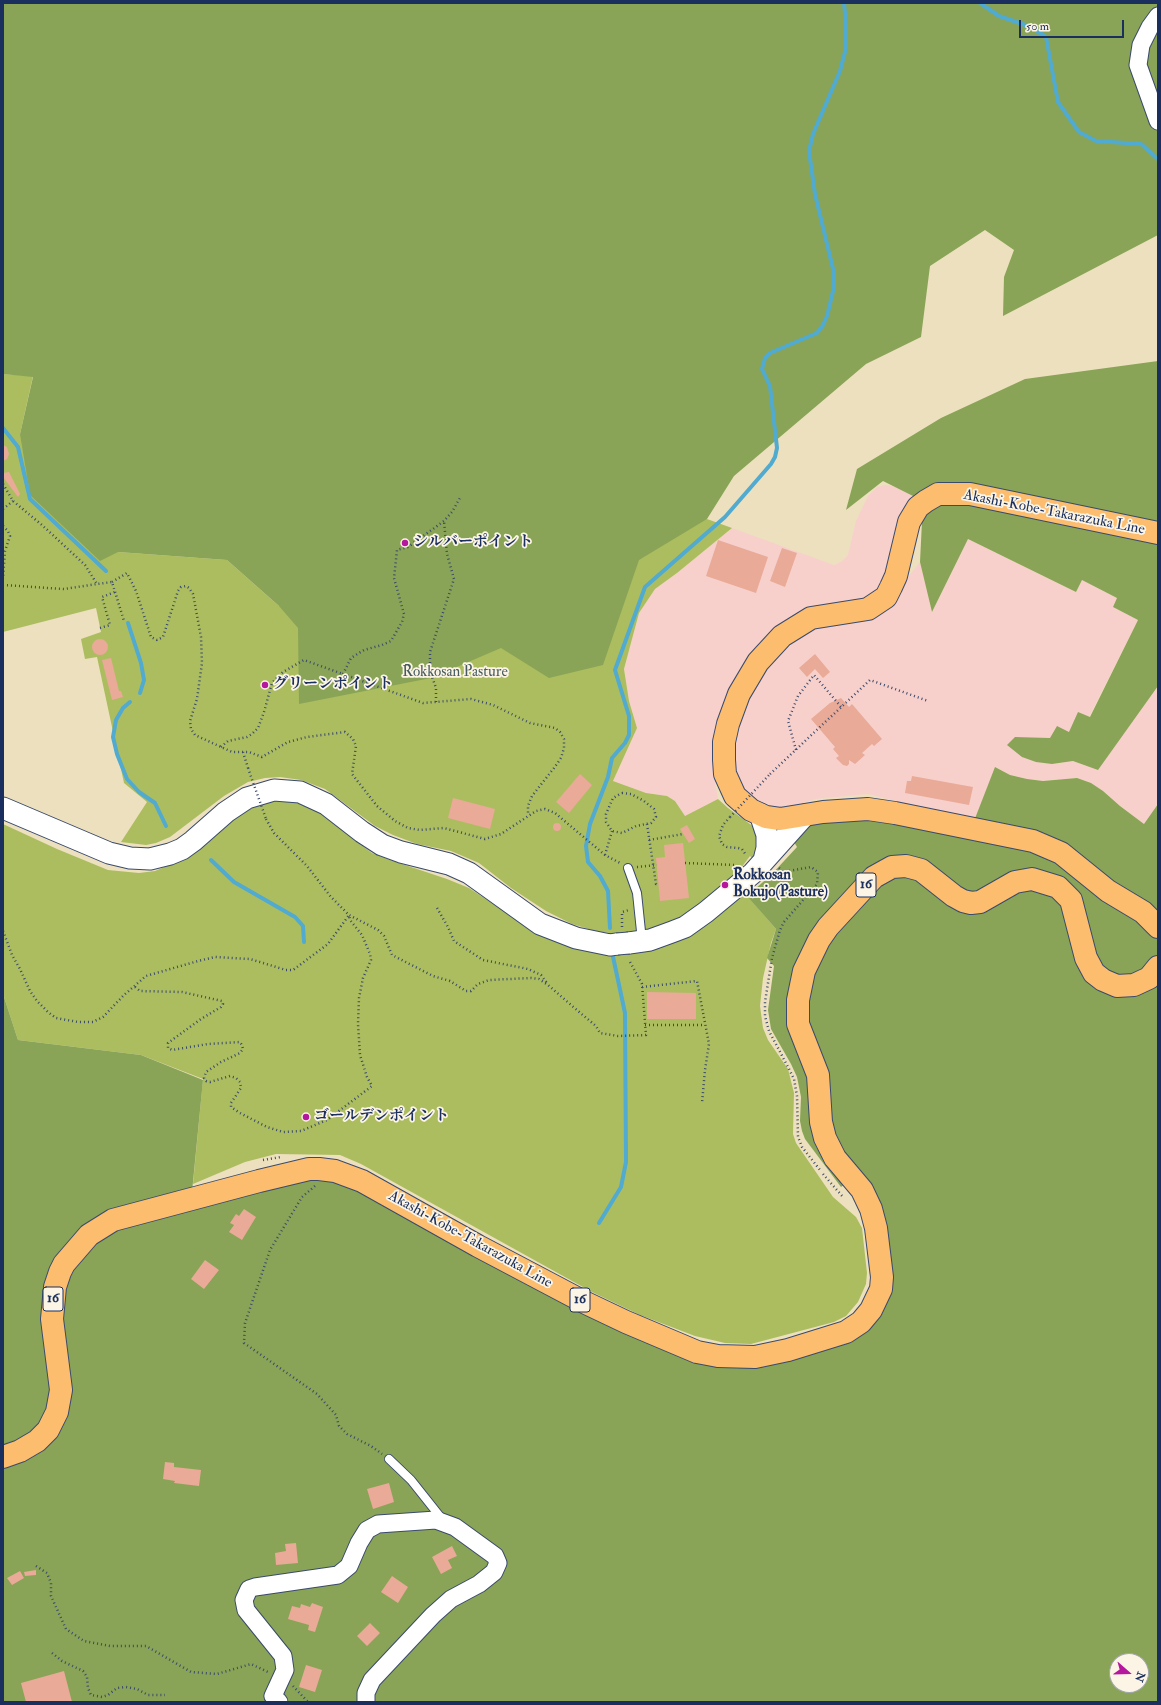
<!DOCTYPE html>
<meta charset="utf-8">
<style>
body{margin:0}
#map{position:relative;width:1161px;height:1705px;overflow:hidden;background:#ede0be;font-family:"IM FELL Double Pica",serif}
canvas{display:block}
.frame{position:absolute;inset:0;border:4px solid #1b2f5e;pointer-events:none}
.north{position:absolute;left:1109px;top:1653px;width:40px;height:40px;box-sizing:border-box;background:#fcf5e5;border:1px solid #a2a6af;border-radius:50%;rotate:110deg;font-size:11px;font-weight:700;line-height:16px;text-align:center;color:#1b2f5e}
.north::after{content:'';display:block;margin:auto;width:14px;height:18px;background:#b5179e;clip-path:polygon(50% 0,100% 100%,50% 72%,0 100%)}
.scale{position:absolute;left:1019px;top:20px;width:105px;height:18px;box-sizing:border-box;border:2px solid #1b2f5e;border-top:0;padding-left:5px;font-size:12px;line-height:14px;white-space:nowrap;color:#1b2f5e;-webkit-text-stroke:3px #fcf5e5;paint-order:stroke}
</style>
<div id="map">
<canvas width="1161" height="1705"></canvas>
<div class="frame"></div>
<div class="north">N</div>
<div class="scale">50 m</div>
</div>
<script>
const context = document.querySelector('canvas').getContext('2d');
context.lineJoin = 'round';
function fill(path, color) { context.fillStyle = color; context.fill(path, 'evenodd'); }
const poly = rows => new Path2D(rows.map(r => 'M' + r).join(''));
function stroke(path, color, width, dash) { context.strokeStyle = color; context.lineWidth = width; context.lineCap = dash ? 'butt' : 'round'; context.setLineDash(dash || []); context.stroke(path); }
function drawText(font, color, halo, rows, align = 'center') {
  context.font = font + ' "IM FELL Double Pica","Noto Serif JP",serif'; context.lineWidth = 3.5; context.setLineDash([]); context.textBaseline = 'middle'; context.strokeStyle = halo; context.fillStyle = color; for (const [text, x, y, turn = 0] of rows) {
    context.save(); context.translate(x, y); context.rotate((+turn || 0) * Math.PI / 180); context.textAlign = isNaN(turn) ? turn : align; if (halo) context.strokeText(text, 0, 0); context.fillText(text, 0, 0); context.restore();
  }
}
const built = poly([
 [885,485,898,487,914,494,903,516,892,566,874,597,794,619,714,753,713,771,718,799,685,816,675,801,667,796,646,793,613,781,637,728,629,701,624,669,639,613,655,589,677,573,732,528,834,565,841,562,848,555,856,521,868,496,877,487],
 [968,539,1076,592,1082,580,1117,598,1113,607,1138,620,1089,717,1069,732,1051,738,1015,737,1008,745,1052,764,1073,761,1098,769,1158,686,1158,804,1144,824,1120,806,1103,791,1077,778,1043,781,1027,779,1010,775,996,767,974,821,868,794,816,799,797,805,781,808,770,806,759,802,746,793,735,779,731,750,743,711,756,687,769,667,785,649,813,629,829,625,868,620,887,611,899,597,904,587,907,578,920,562,932,612]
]);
const green = poly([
 [3,374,33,376,20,434,118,552,227,560,279,606,707,519,732,528,677,573,655,589,639,613,624,669,629,701,637,728,613,781,646,793,667,796,675,801,685,816,718,799,728,808,754,827,759,841,754,860,750,856,738,872,706,900,680,917,658,927,628,933,630,954,654,948,744,892,776,929,771,943,763,978,760,1006,763,1028,768,1040,788,1069,794,1093,793,1134,796,1143,833,1197,856,1217,862,1228,867,1273,866,1284,858,1302,846,1316,834,1322,751,1344,725,1343,695,1336,640,1315,592,1292,361,1164,340,1155,276,1154,245,1162,193,1184,203,1079,141,1055,18,1040,3,994,3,824,57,849,108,870,139,873,155,871,188,857,247,807,266,801,285,799,299,801,326,812,356,841,372,853,387,859,447,879,469,888,525,925,564,943,616,934,595,931,572,924,546,911,511,888,479,863,451,851,417,844,393,835,375,826,325,789,301,780,280,777,265,778,248,782,224,796,170,837,156,843,146,845,121,842,147,802,124,783,97,657,85,659,81,639,101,632,96,608,3,632]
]);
const forest = poly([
 [3,3,1158,3,1158,235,1003,316,1004,277,1014,250,985,230,930,266,921,337,866,364,734,476,707,519,639,560,603,665,549,678,501,648,431,678,299,704,298,628,279,606,227,560,118,552,100,561,30,495,20,434,33,377,3,374],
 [1158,361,1158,686,1098,770,1073,761,1052,764,1036,762,1022,757,1007,745,1015,737,1050,738,1057,726,1069,732,1078,712,1090,717,1138,620,1113,607,1117,598,1082,580,1076,592,968,539,932,612,920,562,923,501,883,481,846,510,857,469,941,418,1025,379],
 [995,767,1010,775,1027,779,1043,781,1077,778,1091,783,1103,791,1120,806,1144,824,1158,804,1158,1702,3,1702,3,994,18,1040,141,1055,203,1080,191,1202,309,1176,354,1186,704,1364,722,1367,738,1368,756,1365,877,1314,861,1173,841,1187,805,1139,802,1131,800,1121,801,1097,797,1077,791,1064,771,1029,768,1010,774,966,767,958,776,929,747,896,771,875,797,847,794,842,808,826,823,819,974,821],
 [1117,1661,1141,1661,1141,1685,1117,1685]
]);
const stream = poly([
 [980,3,999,16,1031,27,1046,37,1058,102,1079,132,1096,141,1141,144,1158,159],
 [3,428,18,447,30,499,106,571],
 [128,623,141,663,144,680,140,693],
 [130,702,123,708,116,720,113,737,117,754,127,779,139,792,155,803,166,826],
 [211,860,234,882,295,917,303,926,304,942],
 [610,928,608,891,600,876,588,862,586,846,590,824,608,777,612,758,625,743,629,735,629,716,615,670,645,587,725,517,771,464,775,457,777,448,770,386,762,369,765,358,770,353,817,333,823,325,827,316,834,287,834,273,815,194,809,151,813,134,840,71,846,48,846,23,844,3],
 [599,1223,621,1187,626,1162,625,1013,612,952]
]);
const building = poly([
 [3,445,7,447,9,454,7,459,3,461],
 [9,472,20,494,18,497,3,477,3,473],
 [718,540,768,557,756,593,706,576],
 [782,548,797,553,785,587,770,581],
 '92 647a8 8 0 1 1 16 0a8 8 0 1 1-16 0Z',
 [815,654,830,672,823,678,815,669,807,677,799,668],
 [111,658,119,691,121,691,123,697,112,700,102,660],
 [841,698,849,707,852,704,882,739,874,746,872,744,862,753,865,755,855,764,849,760,849,764,847,766,843,765,836,758,839,756,833,749,835,747,811,719,830,703],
 [580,774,592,785,569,813,556,802],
 [912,776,973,787,969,805,905,793,907,781,911,781],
 [453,798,495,809,490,829,448,818],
 '553 827a4 4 0 1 1 8 0a4 4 0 1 1-8 0Z',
 [687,825,695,839,689,843,680,829],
 [683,843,689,898,660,901,656,858,665,857,664,845],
 [647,992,696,993,696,1019,647,1019],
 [244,1209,256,1217,242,1240,229,1232,234,1225,230,1223,236,1214,239,1216],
 [205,1260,219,1270,204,1289,191,1279],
 [165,1462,174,1463,174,1467,201,1470,199,1486,174,1483,175,1481,163,1479],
 [389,1483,394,1502,373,1509,367,1489],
 [296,1543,298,1563,276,1565,275,1553,286,1551,285,1544],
 [452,1546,457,1556,448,1560,452,1568,441,1574,432,1557],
 [36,1570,36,1575,25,1576,24,1572],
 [20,1571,24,1578,12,1585,7,1578],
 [392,1576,408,1587,398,1603,381,1592],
 [312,1603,323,1607,315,1632,308,1630,309,1625,288,1619,292,1606,300,1608,301,1604,310,1607],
 [370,1623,380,1633,367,1646,357,1636],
 [306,1665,322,1670,315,1692,299,1687],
 [64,1671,72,1702,26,1702,21,1683]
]);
const path = poly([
 [3,484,13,501,42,525,85,565,97,584,112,582,124,621],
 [3,509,13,501],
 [3,526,8,531,10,536,5,551,3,579],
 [112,582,127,573,136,591,151,637,157,640,163,637,178,591,181,587,186,586,189,588,193,594,201,637,202,663,197,699,190,721,191,729,195,735,232,752,249,752,262,757,288,742,307,737,345,732,353,739,356,746,352,774,377,806,395,821,408,828,420,830,444,828,485,839,501,834,536,811,545,809,555,813,605,855,620,863],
 [3,585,64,589,97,584],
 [100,628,110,625,102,597,115,592],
 [343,674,351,658,364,650,382,645,391,641,402,622,404,614,394,578,397,550,408,547,444,521,452,512,461,496],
 [436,702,436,688,430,671,430,652,454,579,447,554,444,521],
 [221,747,228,741,247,737,252,734,258,728,264,712,272,683,283,672,304,660,423,703,471,699,493,705,530,723,555,728,560,732,564,739,564,748,561,758,554,768,532,796,528,806,528,815],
 [796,750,788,721,798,696,814,675,842,708],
 [243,752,248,768],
 [770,774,870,680,928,701],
 [622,793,631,794,644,801,654,809,656,817,651,823,636,826,622,833,612,831,606,822,606,814,613,798,622,793],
 [730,817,723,825,719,836,722,844,727,847,738,848,742,849,746,855],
 [266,819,274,833,307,866,331,897,349,915,378,930,384,936,392,955,433,976,450,981,466,991,471,991,478,984,489,980,531,978,539,979,548,985,578,1011,596,1026,600,1033,618,1036,646,1035,642,984,629,960],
 [647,824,656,884,659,884],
 [649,840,683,834],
 [605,855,612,831],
 [685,863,735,865],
 [637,867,657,865],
 [779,868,783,872,811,867,818,872,817,884,784,922,780,930,772,958,765,1002,765,1016,769,1031,788,1067,794,1079,797,1096,798,1137,802,1147,820,1170],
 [437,908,448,927,454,941,483,960,528,969,541,975,547,983],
 [622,927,622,912,629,910],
 [3,931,12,955,20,969,30,991,37,1001,48,1012,56,1018,78,1022,93,1022,103,1017,124,995,146,976,198,961,215,957,250,959,286,970,293,970,328,944,349,915],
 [135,987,140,991,182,992,222,1001,223,1004,221,1007,201,1019,172,1040,168,1043,168,1048,172,1050,208,1044,240,1042,242,1045,243,1049,240,1053,221,1062,206,1072,204,1078,206,1081,210,1082,230,1076,236,1078,240,1082,241,1088,231,1103,231,1107,240,1113,267,1127,283,1132,301,1131,327,1120,372,1086,367,1077,360,1055,358,1024,359,998,363,978,371,960,370,954,362,935,350,920,349,915],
 [642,987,697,981,709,1044,705,1070,702,1103],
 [645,1025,704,1025],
 [263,1160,281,1157],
 [823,1174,843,1197],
 [315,1186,302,1197,270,1250,245,1323,244,1343,317,1394,336,1415,339,1426,347,1434,371,1446,382,1454],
 [36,1566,47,1573,51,1583,51,1596,66,1629,84,1641,110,1646,146,1646,191,1672,217,1674,251,1664,268,1672],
 [52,1653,62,1661,83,1671,87,1677,88,1688,91,1695,102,1697,108,1695,117,1688,126,1687,137,1689,148,1695,165,1695],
 [293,1686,308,1702]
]);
const service = poly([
 [628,868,637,893,642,941],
 [389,1459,411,1480,442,1519]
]);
const minor = poly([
 [1158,16,1150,27,1141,45,1138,65,1158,121],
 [279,1702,273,1696,285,1670,283,1656,246,1610,244,1600,249,1589,255,1587,338,1575,349,1566,359,1543,367,1530,378,1524,436,1520,455,1527,495,1556,498,1563,494,1572,479,1584,451,1599,433,1615,372,1680,366,1693,366,1702]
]);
const tertiary = poly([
 [3,808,109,853,130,858,150,859,170,854,182,849,193,841,226,812,247,798,274,790,300,792,326,804,362,832,382,845,401,852,449,864,469,873,540,924,576,938,610,945,617,944],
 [760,814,767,835,767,848,764,860],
 [629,943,650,940,672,932,685,927,706,912,753,873,805,815]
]);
const primary = poly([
 [1158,533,970,494,938,494,926,501,918,507,909,522,896,576,891,587,886,597,868,609,811,618,782,636,758,662,739,694,728,724,724,742,724,760,725,774,735,796,751,810,766,817,780,819,823,812,868,809,895,813,1033,841,1061,853,1108,891,1143,912,1158,927],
 [3,1457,20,1451,37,1441,48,1430,57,1412,61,1390,52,1319,55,1287,60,1272,64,1264,89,1235,113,1220,259,1181,309,1169,319,1169,335,1171,362,1181,478,1246,586,1303,626,1322,697,1352,718,1356,755,1357,788,1350,846,1332,861,1322,871,1310,881,1289,882,1277,876,1228,871,1209,862,1190,835,1158,825,1138,821,1122,818,1075,798,1024,798,1000,804,971,819,940,828,927,874,877,892,867,906,866,921,870,954,896,963,901,971,903,980,902,1015,882,1032,879,1058,887,1071,900,1086,958,1094,973,1103,980,1117,986,1134,985,1149,978,1158,967]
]);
const pathBridge = poly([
 [248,768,266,819],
 [730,817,770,774]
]);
const tertiaryBridge = poly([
 [617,944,629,943]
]);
const markers = [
 [405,543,4,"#b5179e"],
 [265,685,4,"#b5179e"],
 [725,885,4,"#b5179e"],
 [306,1117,4,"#b5179e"]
];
const shields = [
 [866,885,20],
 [53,1299,20],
 [580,1300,20]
];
const shieldNames = [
 ["16",866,885],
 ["16",53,1299],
 ["16",580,1300]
];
const streetNames = [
 ["Akashi-Kobe-Takarazuka Line",1054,513,11],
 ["Akashi-Kobe-Takarazuka Line",470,1240,29]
];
const poiNames = [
 ["シルバーポイント",413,543],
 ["グリーンポイント",273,685],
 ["Rokkosan",733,876],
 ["Bokujo(Pasture)",733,893],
 ["ゴールデンポイント",314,1117]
];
const parkNames = [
 ["Rokkosan Pasture",455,673]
];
fill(built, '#f7d0cc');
fill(green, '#acbd60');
fill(forest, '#89a456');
stroke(stream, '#51aacf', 4);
fill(building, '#e9aa98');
stroke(service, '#3a4a6c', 10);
stroke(minor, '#3a4a6c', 19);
stroke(tertiary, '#3a4a6c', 23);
stroke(primary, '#3a4a6c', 24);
stroke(path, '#3a4a6c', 2.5, [1, 3]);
stroke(service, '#fff', 8);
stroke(minor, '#fff', 17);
stroke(tertiary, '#fff', 21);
stroke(primary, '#fcbd6f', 22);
stroke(tertiaryBridge, '#3a4a6c', 23, []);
stroke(pathBridge, '#3a4a6c', 2.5, [1, 3]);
stroke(tertiaryBridge, '#fff', 21);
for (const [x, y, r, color] of markers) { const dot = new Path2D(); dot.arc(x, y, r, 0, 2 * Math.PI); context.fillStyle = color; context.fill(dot); stroke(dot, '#fcf5e5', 1.5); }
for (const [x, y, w] of shields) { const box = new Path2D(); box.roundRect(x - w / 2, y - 12, w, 24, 3); context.fillStyle = '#fcf5e5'; context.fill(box); stroke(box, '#1b2f5e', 1); }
drawText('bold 14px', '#1b2f5e', null, shieldNames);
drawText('15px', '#1b2f5e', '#fcf5e5', streetNames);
drawText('bold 15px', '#1b2f5e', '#fcf5e5', poiNames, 'left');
drawText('15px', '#465a5f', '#fcf5e5', parkNames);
</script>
